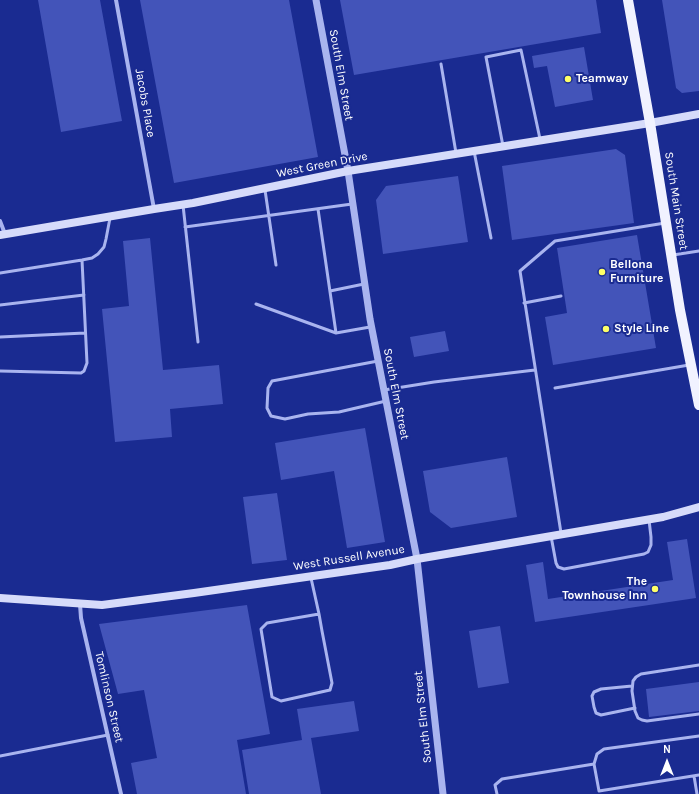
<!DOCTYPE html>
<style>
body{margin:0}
#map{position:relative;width:699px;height:794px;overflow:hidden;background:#1a2b91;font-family:Karla,sans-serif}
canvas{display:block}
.north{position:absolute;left:647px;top:742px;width:40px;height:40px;-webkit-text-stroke:3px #1a2b91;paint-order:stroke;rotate:0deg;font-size:11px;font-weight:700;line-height:16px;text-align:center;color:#fff}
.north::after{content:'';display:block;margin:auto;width:14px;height:18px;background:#fff;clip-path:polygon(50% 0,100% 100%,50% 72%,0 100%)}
</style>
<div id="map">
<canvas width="699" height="794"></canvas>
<div class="north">N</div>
</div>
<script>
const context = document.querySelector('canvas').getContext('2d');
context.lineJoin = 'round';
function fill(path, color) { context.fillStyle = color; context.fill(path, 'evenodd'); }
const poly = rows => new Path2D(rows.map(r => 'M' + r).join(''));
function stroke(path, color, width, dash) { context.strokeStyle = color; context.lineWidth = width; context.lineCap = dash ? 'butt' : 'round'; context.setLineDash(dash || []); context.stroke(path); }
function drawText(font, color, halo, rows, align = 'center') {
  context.font = font + ' Karla,sans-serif'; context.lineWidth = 4; context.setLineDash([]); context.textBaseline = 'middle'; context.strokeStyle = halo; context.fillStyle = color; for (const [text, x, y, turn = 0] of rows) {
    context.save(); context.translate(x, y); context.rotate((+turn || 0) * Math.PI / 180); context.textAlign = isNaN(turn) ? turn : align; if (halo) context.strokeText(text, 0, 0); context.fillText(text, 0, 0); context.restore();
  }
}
const building = poly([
 [38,0,100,0,122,121,61,132],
 [140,0,289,0,318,157,174,183],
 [340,0,596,0,601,33,354,75],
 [662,0,699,0,699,91,682,93,676,88],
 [584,47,593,100,555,107,547,66,534,68,532,56],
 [616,149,625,155,634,223,512,240,502,166],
 [458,176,468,242,383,254,376,200,386,186],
 [637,235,656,348,553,365,545,317,567,313,557,248],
 [150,238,163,370,219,365,223,404,170,409,172,437,115,442,102,309,129,306,123,241],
 [445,331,449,351,414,357,410,337],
 [365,428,385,542,347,548,334,471,281,480,275,443],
 [507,457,517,517,451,528,430,512,423,471],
 [277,493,287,560,252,564,243,497],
 [687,539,696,598,535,622,526,565,543,562,548,599,673,580,667,542],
 [247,605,270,734,237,740,246,794,137,794,131,763,157,758,144,690,118,694,99,624],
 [500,626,509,683,478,688,469,631],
 [699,682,699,711,649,717,646,689],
 [354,701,359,731,311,738,321,794,249,794,242,750,302,740,297,709]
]);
const service = poly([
 [441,64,456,153],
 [503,146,486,57,521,50,540,139],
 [474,151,491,238],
 [265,190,276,265],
 [183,205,198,342],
 [318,209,336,333,370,327],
 [185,227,352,204],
 [673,255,699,251],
 [0,273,82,260,92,258,98,254,104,247,106,239,110,218],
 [330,291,364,284],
 [524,303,561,296],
 [256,304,336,333],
 [0,305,84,295],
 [0,337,85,333],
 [378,361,272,381,268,388,267,408,271,416,285,419,308,414,339,412,386,401],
 [0,371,81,373,84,371,87,363,82,260],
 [555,388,689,365],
 [384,390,434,382,535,370],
 [561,533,520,271,555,241,665,223],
 [551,536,556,563,558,567,564,569,644,554,648,552,651,545,651,537,649,520],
 [311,578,319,614,322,631,332,683,330,690,281,701,272,697,261,629,267,623,319,614],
 [699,665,641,674,636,677,633,681,632,691,635,711,638,718,642,720,647,721,699,714],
 [632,686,601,689,594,692,592,696,594,707,596,713,601,715,635,708],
 [699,736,604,749,597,754,594,764,599,791,699,775],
 [0,756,108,735],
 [694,776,697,794],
 [497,794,495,785,502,779,594,764]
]);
const minor = poly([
 [116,0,154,209],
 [0,221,5,234],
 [80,604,81,618,121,794]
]);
const tertiary = poly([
 [316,0,348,171,370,319,417,559,443,794]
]);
const secondary = poly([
 [0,235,154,209,193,203,348,171,650,123,699,114],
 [0,598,102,605,194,593,390,565,417,559,663,517,699,507]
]);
const primary = poly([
 [628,0,650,123,680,310,699,405]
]);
const markers = [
 [568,79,4,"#feff67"],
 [602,272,4,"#feff67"],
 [606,329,4,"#feff67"],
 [655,589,4,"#feff67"]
];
const streetNames = [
 ["South Elm Street",341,75,80],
 ["Jacobs Place",145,103,80],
 ["West Green Drive",322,165,-11],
 ["South Main Street",676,201,81],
 ["South Elm Street",396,394,79],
 ["West Russell Avenue",349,558,-9],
 ["Tomlinson Street",109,697,77],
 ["South Elm Street",423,717,-96]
];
const poiNames = [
 ["Teamway",576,79],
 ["Bellona",610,265],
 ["Furniture",610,279],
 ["Style Line",614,329],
 ["The",647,582,"right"],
 ["Townhouse Inn",647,596,"right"]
];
fill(building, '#4354b9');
stroke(service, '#a9b4ef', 3);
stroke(minor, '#a9b4ef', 4);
stroke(tertiary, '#a9b4ef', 7);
stroke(secondary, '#d6dbfa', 8);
stroke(primary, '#f1f2ff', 10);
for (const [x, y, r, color] of markers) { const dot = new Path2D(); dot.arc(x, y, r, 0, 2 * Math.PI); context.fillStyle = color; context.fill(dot); stroke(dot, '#1a2b91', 1.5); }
drawText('12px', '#fff', '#1a2b91', streetNames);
drawText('bold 12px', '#fff', '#1a2b91', poiNames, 'left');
</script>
